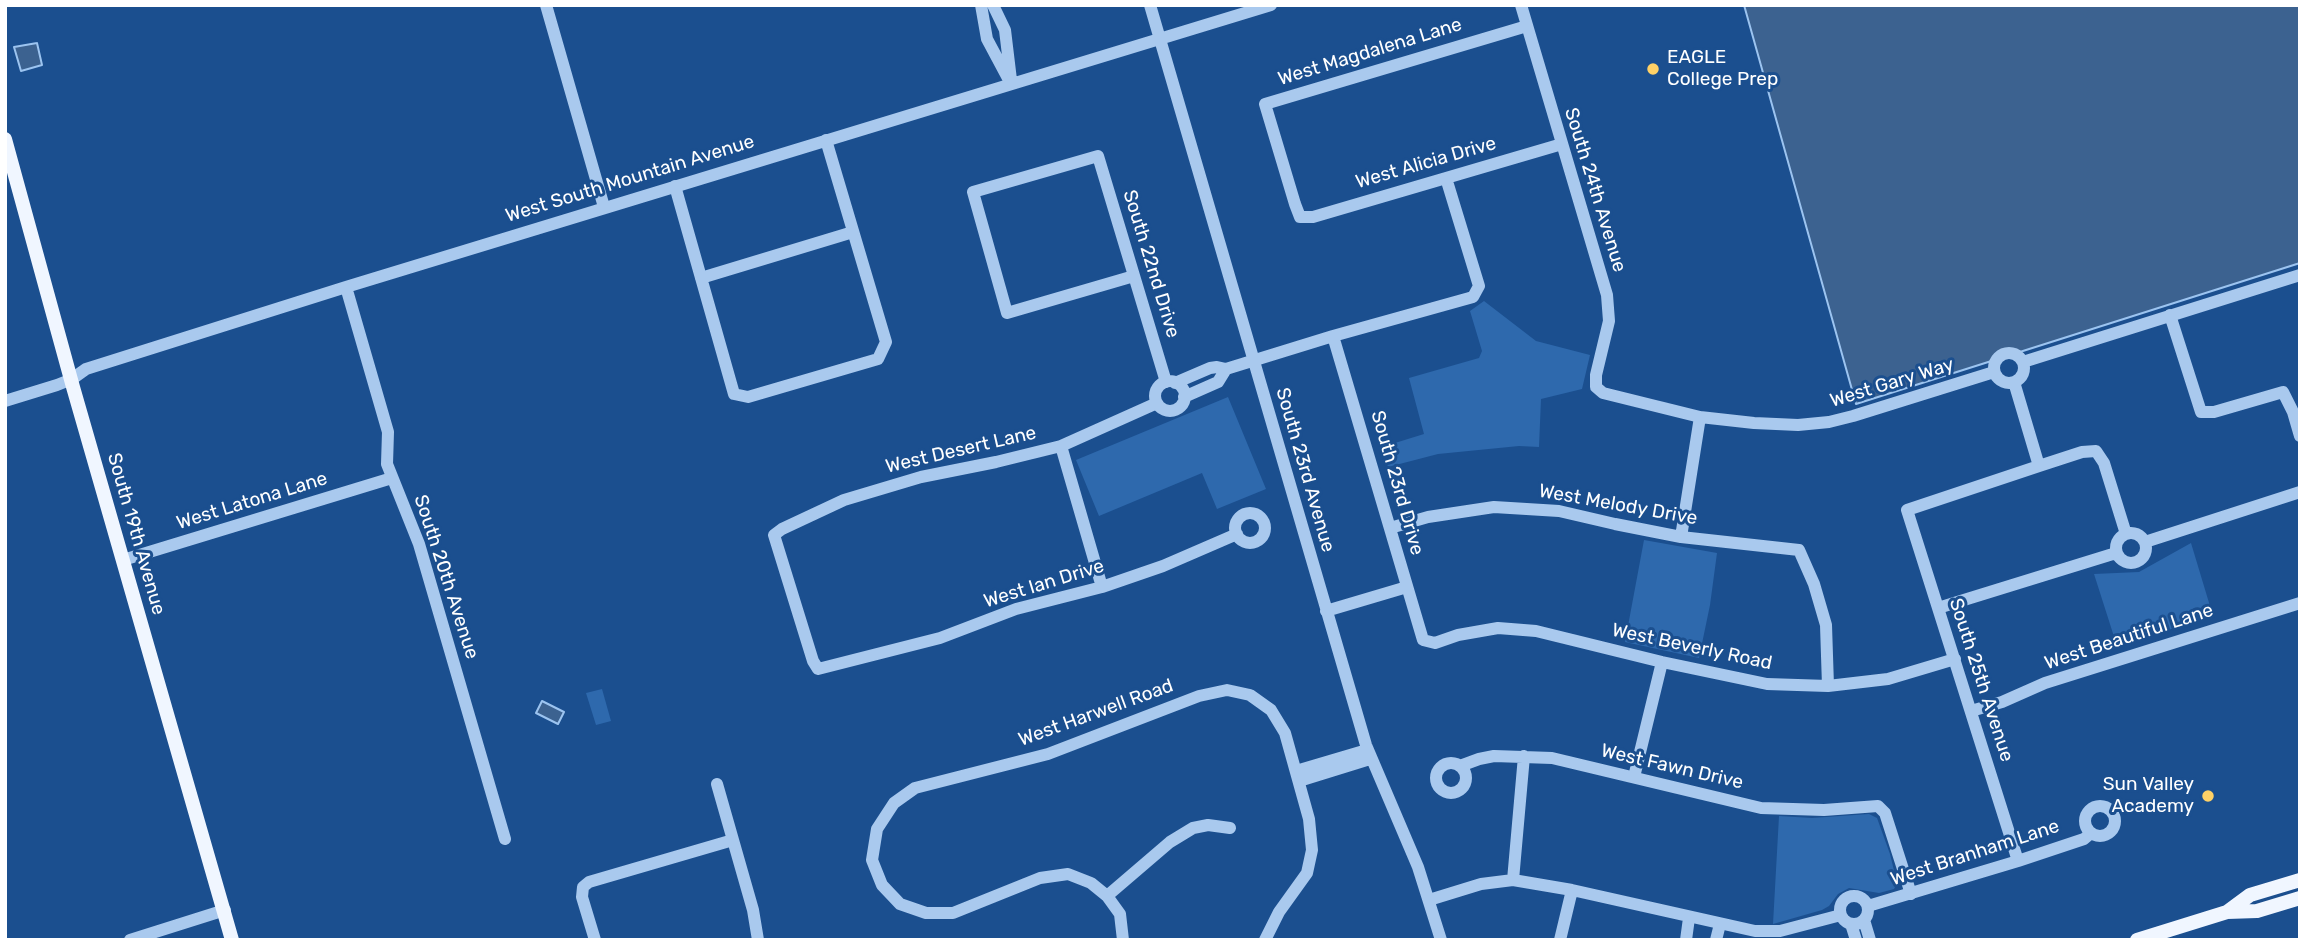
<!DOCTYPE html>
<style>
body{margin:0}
#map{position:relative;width:2305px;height:945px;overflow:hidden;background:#1b4f8f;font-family:Rubik,sans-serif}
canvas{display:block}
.frame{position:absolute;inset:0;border:7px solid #fff;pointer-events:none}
</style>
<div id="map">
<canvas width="2305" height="945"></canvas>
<div class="frame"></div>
</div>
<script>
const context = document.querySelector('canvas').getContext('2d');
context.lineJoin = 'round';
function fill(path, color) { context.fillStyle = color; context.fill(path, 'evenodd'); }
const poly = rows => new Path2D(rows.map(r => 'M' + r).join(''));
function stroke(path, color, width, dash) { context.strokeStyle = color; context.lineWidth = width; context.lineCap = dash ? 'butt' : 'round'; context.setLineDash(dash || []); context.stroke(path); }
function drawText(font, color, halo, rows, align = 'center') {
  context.font = font + ' Rubik,sans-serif'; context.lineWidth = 6; context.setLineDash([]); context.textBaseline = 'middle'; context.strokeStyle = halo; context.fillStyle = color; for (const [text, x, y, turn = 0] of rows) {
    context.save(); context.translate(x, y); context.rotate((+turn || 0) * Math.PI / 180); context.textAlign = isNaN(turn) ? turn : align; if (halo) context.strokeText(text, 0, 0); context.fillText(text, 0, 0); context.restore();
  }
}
const green = poly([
 [1484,301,1536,341,1590,355,1582,389,1541,399,1539,447,1519,446,1438,454,1388,467,1382,447,1424,434,1409,378,1479,358,1482,351,1470,311],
 [1228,397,1266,489,1217,509,1202,473,1099,516,1076,460],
 [1644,540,1717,553,1710,605,1699,658,1625,642],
 [2191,543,2213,616,2117,646,2094,574,2139,572],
 [602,689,611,721,596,725,586,693],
 [1869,814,1877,818,1890,854,1897,883,1894,889,1879,893,1849,888,1838,894,1829,906,1822,910,1773,924,1779,816,1812,818]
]);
const water = poly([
 [1744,5,2300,5,2300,263,1856,404,1744,5],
 [37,43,42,65,21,71,14,47,37,43],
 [542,701,564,712,558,724,536,713,542,701]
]);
const minor = poly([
 [546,5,604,207],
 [981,5,987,39,1011,84],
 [993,5,1005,30,1011,80],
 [1150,5,1366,745,1418,867,1441,940],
 [1521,5,1607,295,1609,321,1596,375,1596,387,1603,393,1700,417,1754,423,1798,425,1829,422,1853,416,1994,372],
 [1527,26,1265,104,1295,204,1300,217,1313,217,1562,144],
 [675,186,734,394,748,397,878,359,886,342,826,140],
 [1134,276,1007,313,973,192,1098,156,1166,382],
 [701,278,853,232],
 [346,287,388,432,387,464,419,544,505,839],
 [2170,315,2201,412,2214,412,2283,392,2293,412,2300,436],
 [1333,336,1423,640,1435,643,1458,635,1498,628,1536,631,1662,662,1767,684,1828,686,1888,679,1955,659],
 '1994 368a15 15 0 1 1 30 0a15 15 0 1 1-30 0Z',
 [2023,362,2300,275],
 '1155 396a15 15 0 1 1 30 0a15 15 0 1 1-30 0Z',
 [2014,382,2039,466],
 [1175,383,1210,368,1217,367,1226,369,1333,336,1473,297,1479,286,1446,178],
 [1184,397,1218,382,1226,369],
 [5,401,57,385,72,379,86,369,346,287,1271,5],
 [1157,403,1061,446,996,462,921,477,844,500,782,529,774,535,813,661,818,669,940,638,1016,609,1102,587,1163,566,1237,534],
 [1061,446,1102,587],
 '1235 528a15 15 0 1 1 30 0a15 15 0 1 1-30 0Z',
 [1390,528,1428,517,1494,507,1559,511,1615,524,1681,537,1799,550,1814,584,1826,625,1828,686],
 '2116 548a15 15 0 1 1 30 0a15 15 0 1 1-30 0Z',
 [1681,537,1700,417],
 [2145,542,2300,492],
 [123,560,392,478],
 [1938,608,2116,553],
 [1326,611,1407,587],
 [1971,711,2002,702,2045,683,2300,603],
 '1436 778a15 15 0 1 1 30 0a15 15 0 1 1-30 0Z',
 [1460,766,1479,759,1494,756,1552,758,1761,808,1824,810,1878,806,1885,813,1911,894],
 [1296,771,1367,750],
 [1634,777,1662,662],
 [1299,781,1370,759],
 [717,784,753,910,758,940],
 '2085 821a15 15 0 1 1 30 0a15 15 0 1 1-30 0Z',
 [2018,861,1907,510,2039,466,2082,452,2096,451,2104,463,2126,534],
 [1513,880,1524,756],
 '1840 910a14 14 0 1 1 28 0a14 14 0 1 1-28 0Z',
 [1107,896,1170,842,1193,828,1208,825,1230,828],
 [1429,900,1481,884,1513,880,1572,890,1755,931,1780,931,1841,915],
 [1868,906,2018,861,2084,839,2091,833],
 [1864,920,1870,940],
 [1851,924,1856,940],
 [130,940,225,910],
 [595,940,582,897,583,887,589,882,733,840],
 [1123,940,1120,914,1107,896,1091,883,1068,874,1040,878,953,913,926,913,900,904,882,885,872,860,877,829,894,803,915,788,1048,754,1199,696,1227,690,1250,695,1271,710,1285,733,1309,819,1312,850,1307,873,1279,912,1265,940],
 [1560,940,1572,890],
 [1686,940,1689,918],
 [1716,940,1720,924]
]);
const major = poly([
 [5,139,73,387,232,940],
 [2227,912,2250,895,2300,880],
 [2137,940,2227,912,2257,911,2300,898]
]);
const markers = [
 [1653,69,7,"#ffd166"],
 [2208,796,7,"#ffd166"]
];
const streetNames = [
 ["West Magdalena Lane",1370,52,-17],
 ["West Alicia Drive",1426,163,-16],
 ["West South Mountain Avenue",630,179,-17],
 ["South 24th Avenue",1595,190,73],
 ["South 22nd Drive",1151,264,73],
 ["West Gary Way",1892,383,-17],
 ["West Desert Lane",961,450,-13],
 ["South 23rd Avenue",1305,470,74],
 ["South 23rd Drive",1397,483,74],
 ["West Latona Lane",252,501,-17],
 ["West Melody Drive",1618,505,10],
 ["South 19th Avenue",136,534,74],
 ["South 20th Avenue",446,577,72],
 ["West Ian Drive",1044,584,-17],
 ["West Beautiful Lane",2129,637,-18],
 ["West Beverly Road",1692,647,12],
 ["South 25th Avenue",1981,680,72],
 ["West Harwell Road",1096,713,-20],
 ["West Fawn Drive",1672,767,13],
 ["West Branham Lane",1975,853,-18]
];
const poiNames = [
 ["EAGLE",1667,58],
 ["College Prep",1667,80],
 ["Sun Valley",2194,785,"right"],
 ["Academy",2194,807,"right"]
];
fill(green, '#2e69ad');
fill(water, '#3c6290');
stroke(water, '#9cc4f0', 2);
stroke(minor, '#a9c9ee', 12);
stroke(major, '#f0f6ff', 14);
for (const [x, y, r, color] of markers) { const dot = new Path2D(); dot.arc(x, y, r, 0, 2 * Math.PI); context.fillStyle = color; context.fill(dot); stroke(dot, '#1b4f8f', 2.5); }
drawText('19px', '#fff', '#1b4f8f', streetNames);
drawText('19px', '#fff', '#1b4f8f', poiNames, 'left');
</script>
